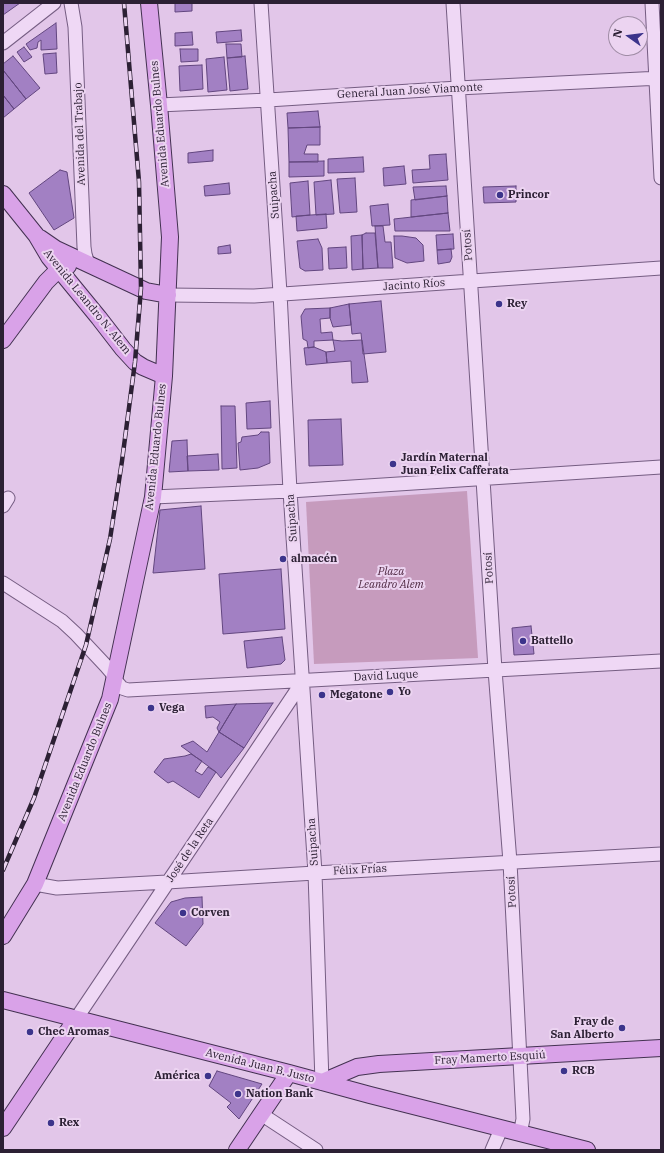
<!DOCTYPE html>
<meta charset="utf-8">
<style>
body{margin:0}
#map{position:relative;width:664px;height:1153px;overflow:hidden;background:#e2c6e9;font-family:"IBM Plex Serif",serif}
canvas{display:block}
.frame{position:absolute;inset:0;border:4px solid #2c2034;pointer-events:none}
.north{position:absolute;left:608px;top:16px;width:40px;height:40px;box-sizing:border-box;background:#ecd4f1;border:1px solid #9f8ca5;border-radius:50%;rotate:284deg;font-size:11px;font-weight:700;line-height:16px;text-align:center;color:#2c2034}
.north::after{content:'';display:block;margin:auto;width:14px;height:18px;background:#3c348b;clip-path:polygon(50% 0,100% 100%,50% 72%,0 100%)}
</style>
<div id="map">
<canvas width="664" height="1153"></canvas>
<div class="frame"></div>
<div class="north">N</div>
</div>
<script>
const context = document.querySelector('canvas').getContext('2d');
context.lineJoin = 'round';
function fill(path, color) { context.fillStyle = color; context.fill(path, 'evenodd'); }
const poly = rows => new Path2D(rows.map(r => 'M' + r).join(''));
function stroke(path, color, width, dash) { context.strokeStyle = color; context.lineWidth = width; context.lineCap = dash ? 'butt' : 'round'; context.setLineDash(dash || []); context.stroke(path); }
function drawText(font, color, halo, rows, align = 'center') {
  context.font = font + ' "IBM Plex Serif",serif'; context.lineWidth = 4; context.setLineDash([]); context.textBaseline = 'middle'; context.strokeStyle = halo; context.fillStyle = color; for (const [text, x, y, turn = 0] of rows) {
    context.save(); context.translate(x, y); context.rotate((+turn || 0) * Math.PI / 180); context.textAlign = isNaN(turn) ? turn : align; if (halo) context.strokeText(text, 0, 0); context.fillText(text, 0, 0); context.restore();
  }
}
const green = poly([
 [467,491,478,658,314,664,306,502]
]);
const building = poly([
 [3,3,20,3,3,15,3,3],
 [175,3,192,3,192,11,175,12,175,3],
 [56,23,57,49,41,50,41,40,38,42,37,48,30,50,26,44,56,23],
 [241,30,242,41,217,43,216,32,241,30],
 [192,32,193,45,175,46,175,33,192,32],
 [226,44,241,44,242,57,227,58,226,44],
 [24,47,32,57,24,62,17,52,24,47],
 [180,49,198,49,198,61,181,62,180,49],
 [56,53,57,73,45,74,43,54,56,53],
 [13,56,40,88,26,99,3,70,3,64,13,56],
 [245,56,248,89,230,91,227,58,245,56],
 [224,57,227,90,208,92,206,59,224,57],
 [202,65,203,89,180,91,179,66,202,65],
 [3,70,26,99,14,109,3,95,3,70],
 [3,95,14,109,3,118,3,95],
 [318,111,320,127,288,128,287,113,318,111],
 [320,127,320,145,307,145,304,154,318,154,318,162,289,162,288,128,320,127],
 [213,150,213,161,188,163,188,153,213,150],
 [446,154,448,180,413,183,412,170,430,169,429,155,446,154],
 [363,157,364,172,328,173,328,159,363,157],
 [324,161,324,176,289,177,289,162,324,161],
 [404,166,406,184,384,186,383,168,404,166],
 [60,170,67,172,74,218,54,230,29,193,60,170],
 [355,178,357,212,340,213,337,179,355,178],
 [331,180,334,214,316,215,314,182,331,180],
 [308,181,310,215,292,217,290,183,308,181],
 [229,183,230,194,205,196,204,186,229,183],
 [446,186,447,196,415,200,413,187,446,186],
 [516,186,516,202,484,203,483,187,516,186],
 [447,196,448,213,411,217,411,200,447,196],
 [388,204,390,225,372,226,370,206,388,204],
 [448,213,450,231,395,231,394,219,448,213],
 [326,214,327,228,297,231,296,216,326,214],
 [375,226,383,226,385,242,391,242,393,268,378,268,375,226],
 [366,233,375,233,378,268,363,269,362,235,366,233],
 [453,234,454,249,437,250,436,235,453,234],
 [362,235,363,269,352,270,351,236,362,235],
 [394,236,402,236,416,238,423,245,424,261,407,263,395,258,394,236],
 [318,239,322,248,323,270,305,271,300,268,297,241,318,239],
 [230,245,231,253,218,254,218,247,230,245],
 [346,247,347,268,329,269,328,248,346,247],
 [451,249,452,257,450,262,438,264,437,250,451,249],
 [381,301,386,352,363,354,361,333,352,334,349,304,381,301],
 [349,304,351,325,333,327,330,318,330,308,349,304],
 [330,308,330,318,320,319,321,333,332,332,333,340,314,341,314,347,308,348,307,341,303,339,301,316,305,309,330,308],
 [333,340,342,341,362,340,368,382,352,383,351,361,327,363,326,352,335,351,333,340],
 [314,347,326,352,327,363,306,365,304,348,314,347],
 [270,401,271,428,247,429,246,403,270,401],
 [221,406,235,406,237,468,222,469,221,406],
 [341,419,343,465,309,466,308,420,341,419],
 [261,432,269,432,270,463,258,468,240,470,238,443,241,442,242,437,258,435,261,432],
 [187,440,188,471,169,472,172,441,187,440],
 [218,454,219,470,188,471,187,456,218,454],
 [201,506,205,569,153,573,160,510,201,506],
 [281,569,285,629,223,634,219,574,281,569],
 [531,626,534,654,514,655,512,628,531,626],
 [282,637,285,660,281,664,247,668,244,641,282,637],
 [273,703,244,748,219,732,236,704,273,703],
 [236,704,219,732,217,728,220,722,213,717,206,718,205,706,236,704],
 [219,732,244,748,221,778,216,772,181,746,193,741,207,752,219,732],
 [191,754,202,761,195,771,202,775,208,767,216,772,199,798,173,781,168,783,154,772,164,759,185,756,191,754],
 [202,897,203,924,186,946,155,923,171,902,185,898,202,897],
 [217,1071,262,1084,239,1119,227,1107,231,1103,209,1086,217,1071]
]);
const minor = poly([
 [71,3,75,27,84,247,85,254,88,264],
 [261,3,280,293,290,491,315,873,322,1082],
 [453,3,495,670,510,862,523,1119,520,1134],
 [652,3,661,178],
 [3,43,54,3],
 [159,105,268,100,458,88,661,78],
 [168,295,254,296,661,268],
 [153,497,290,491,661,467],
 [3,506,8,498],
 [3,583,62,621,76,634,106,666,112,673,115,680,122,688,128,690,661,661],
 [35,884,57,888,167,882,315,873,661,854],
 [76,1019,303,681],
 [261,1114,316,1150],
 [492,1150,501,1129]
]);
const major = poly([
 [3,194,36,235,49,257,99,318,123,349,135,362,143,367,164,376],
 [40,238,56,249,146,291,168,295],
 [3,340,46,282,59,269,68,266],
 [3,936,35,884,110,699,153,497,164,376,170,237,159,105,149,3],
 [3,1000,289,1073,370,1095,587,1150],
 [322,1082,357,1067,379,1064,661,1048],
 [3,1128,76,1019],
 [237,1150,289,1073]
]);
const rail = poly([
 [3,870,34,798,86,645,110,539,122,461,135,362,141,288,139,182,124,3]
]);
const markers = [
 [500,195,4,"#3c348b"],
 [499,304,4,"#3c348b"],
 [393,464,4,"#3c348b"],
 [283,559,4,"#3c348b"],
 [523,641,4,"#3c348b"],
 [390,692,4,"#3c348b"],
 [322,695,4,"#3c348b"],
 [151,708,4,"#3c348b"],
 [183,913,4,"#3c348b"],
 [622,1028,4,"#3c348b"],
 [30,1032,4,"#3c348b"],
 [564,1071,4,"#3c348b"],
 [208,1076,4,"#3c348b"],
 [238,1094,4,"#3c348b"],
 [51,1123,4,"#3c348b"]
];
const streetNames = [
 ["General Juan José Viamonte",410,91,-3],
 ["Avenida Eduardo Bulnes",160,124,-95],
 ["Avenida del Trabajo",80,134,-92],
 ["Suipacha",274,195,-94],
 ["Potosí",468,245,-94],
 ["Jacinto Ríos",414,285,-4],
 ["Avenida Leandro N. Alem",87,302,51],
 ["Avenida Eduardo Bulnes",156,447,-84],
 ["Suipacha",292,518,-94],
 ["Potosí",489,568,-93],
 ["David Luque",386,676,-3],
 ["Avenida Eduardo Bulnes",85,762,-68],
 ["Suipacha",313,842,-94],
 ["José de la Reta",190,850,-56],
 ["Félix Frías",360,870,-3],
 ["Potosí",512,892,-93],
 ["Fray Mamerto Esquiú",490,1058,-3],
 ["Avenida Juan B. Justo",260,1066,14]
];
const poiNames = [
 ["Princor",508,195],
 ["Rey",507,304],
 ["Jardín Maternal",401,458],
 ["Juan Felix Cafferata",401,471],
 ["almacén",291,559],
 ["Battello",531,641],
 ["Yo",398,692],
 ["Megatone",330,695],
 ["Vega",159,708],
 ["Corven",191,913],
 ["Fray de",614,1022,"right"],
 ["San Alberto",614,1035,"right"],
 ["Chec Aromas",38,1032],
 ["RCB",572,1071],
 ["América",200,1076,"right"],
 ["Nation Bank",246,1094],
 ["Rex",59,1123]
];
const parkNames = [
 ["Plaza",391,572],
 ["Leandro Alem",391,585]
];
fill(green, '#c69bbd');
fill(building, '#a280c3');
stroke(building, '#62467f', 1);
stroke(minor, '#755d82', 15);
stroke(major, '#433151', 18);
stroke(minor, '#efd8f5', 13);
stroke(major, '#d9a2e8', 16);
stroke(rail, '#2c2034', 4.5);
stroke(rail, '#ecd4f1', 3, [9]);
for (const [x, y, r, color] of markers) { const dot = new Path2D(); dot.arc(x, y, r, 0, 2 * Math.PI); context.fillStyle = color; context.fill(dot); stroke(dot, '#ecd4f1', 1.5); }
drawText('11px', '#2c2034', '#ecd4f1', streetNames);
drawText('bold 11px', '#2c2034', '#ecd4f1', poiNames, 'left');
drawText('italic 11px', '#4e2841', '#ecd4f1', parkNames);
</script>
